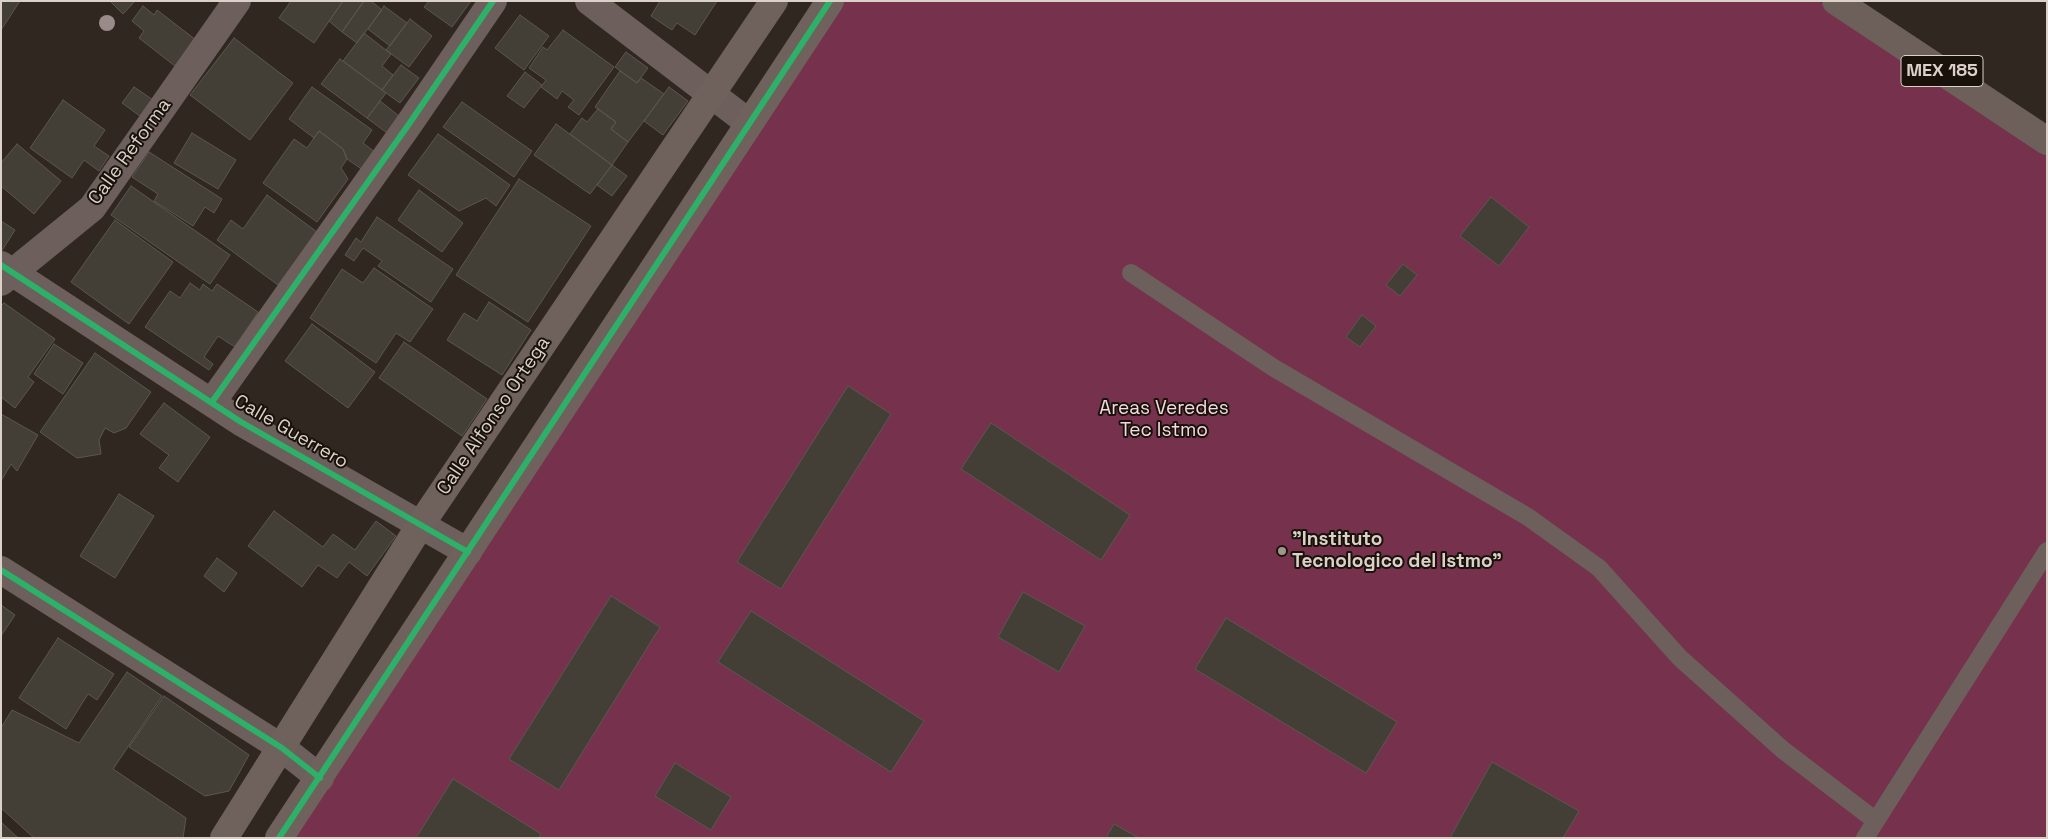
<!DOCTYPE html>
<style>
body{margin:0}
#map{position:relative;width:2048px;height:839px;overflow:hidden;background:#302820;font-family:"Space Grotesk",sans-serif}
canvas{display:block}
.frame{position:absolute;inset:0;border:2px solid #dbd1c8;pointer-events:none}
</style>
<div id="map">
<canvas width="2048" height="839"></canvas>
<div class="frame"></div>
</div>
<script>
const context = document.querySelector('canvas').getContext('2d');
context.lineJoin = 'round';
function fill(path, color) { context.fillStyle = color; context.fill(path, 'evenodd'); }
const poly = rows => new Path2D(rows.map(r => 'M' + r).join(''));
function stroke(path, color, width, dash) { context.strokeStyle = color; context.lineWidth = width; context.lineCap = dash ? 'butt' : 'round'; context.setLineDash(dash || []); context.stroke(path); }
function drawText(font, color, halo, rows, align = 'center') {
  context.font = font + ' "Space Grotesk",sans-serif'; context.lineWidth = 4; context.setLineDash([]); context.textBaseline = 'middle'; context.strokeStyle = halo; context.fillStyle = color; for (const [text, x, y, turn = 0] of rows) {
    context.save(); context.translate(x, y); context.rotate((+turn || 0) * Math.PI / 180); context.textAlign = isNaN(turn) ? turn : align; if (halo) context.strokeText(text, 0, 0); context.fillText(text, 0, 0); context.restore();
  }
}
const green = poly([
 [832,1,1819,1,2047,150,2047,838,282,838]
]);
const building = poly([
 [1,1,20,1,1,30,1,1],
 [110,1,135,1,123,14,110,1],
 [291,1,343,1,314,43,279,18,291,1],
 [343,1,364,1,342,32,329,21,343,1],
 [364,1,371,1,382,10,357,43,342,32,364,1],
 [429,1,471,1,452,27,424,7,429,1],
 [660,1,717,1,695,35,677,23,672,30,651,16,660,1],
 [143,6,154,15,157,10,196,40,175,66,139,38,144,31,132,21,143,6],
 [384,6,407,23,390,46,368,29,384,6],
 [520,15,549,36,524,70,495,48,520,15],
 [410,19,432,36,409,67,386,50,410,19],
 [563,30,614,67,579,115,568,107,574,100,562,91,557,99,541,87,546,80,529,68,543,47,547,50,563,30],
 [364,33,391,54,382,66,393,75,382,90,343,61,364,33],
 [234,38,293,83,250,140,190,95,234,38],
 [626,52,648,68,637,83,615,67,626,52],
 [340,59,386,93,367,118,321,84,340,59],
 [401,65,419,78,400,103,382,90,401,65],
 [620,71,637,83,641,78,664,94,628,142,611,129,616,122,595,107,620,71],
 [525,72,542,85,524,108,507,96,525,72],
 [134,87,156,102,144,119,122,103,134,87],
 [312,87,372,130,363,143,376,153,363,170,347,159,343,149,319,131,314,138,289,119,312,87],
 [669,87,688,101,663,135,644,121,669,87],
 [63,100,105,130,94,146,109,156,99,171,84,160,72,178,30,148,63,100],
 [380,101,399,116,387,133,367,118,380,101],
 [462,102,532,151,514,177,443,127,462,102],
 [598,109,616,122,611,129,628,142,612,165,570,134,582,118,587,122,598,109],
 [556,124,612,165,590,194,534,155,556,124],
 [319,131,343,149,347,159,341,168,348,179,317,222,263,183,294,139,307,148,319,131],
 [192,133,236,160,218,189,174,163,192,133],
 [438,134,510,185,496,206,486,198,459,211,408,175,438,134],
 [17,144,61,181,34,214,1,186,1,163,17,144],
 [149,152,222,199,214,213,205,207,193,226,154,201,158,194,132,177,149,152],
 [612,165,627,176,612,196,597,185,612,165],
 [519,179,591,226,528,322,456,275,519,179],
 [131,186,230,255,210,284,111,215,131,186],
 [419,190,463,223,442,252,398,220,419,190],
 [267,195,317,232,278,285,217,240,231,220,243,229,267,195],
 [1491,197,1529,227,1499,266,1460,236,1491,197],
 [377,217,453,269,431,302,378,266,382,261,363,248,354,261,345,255,356,238,361,242,377,217],
 [115,220,173,262,129,324,71,282,115,220],
 [1,221,15,230,1,252,1,221],
 [1403,264,1417,275,1400,296,1386,285,1403,264],
 [374,268,433,309,410,342,396,333,376,363,310,318,342,269,363,283,374,268],
 [190,283,200,290,203,284,212,291,217,284,258,312,235,347,218,336,204,357,213,364,209,370,145,327,170,291,180,298,190,283],
 [489,302,531,330,502,375,447,340,464,313,477,321,489,302],
 [4,303,55,339,28,377,34,382,15,408,1,397,1,306,4,303],
 [1362,315,1376,326,1360,347,1346,337,1362,315],
 [312,324,375,372,348,408,285,361,312,324],
 [404,342,487,399,462,436,379,378,404,342],
 [54,344,83,363,63,394,34,374,54,344],
 [95,353,151,392,126,428,114,433,105,428,99,440,101,454,77,458,40,432,95,353],
 [848,386,891,414,781,589,737,562,848,386],
 [164,403,210,437,178,482,159,468,169,455,140,434,164,403],
 [1,414,38,435,17,471,11,464,1,481,1,414],
 [991,423,1130,515,1101,560,961,469,991,423],
 [119,494,154,516,115,578,80,556,119,494],
 [274,511,323,547,333,534,355,550,376,521,396,536,367,576,349,562,337,578,318,565,302,587,248,546,274,511],
 [217,558,237,573,224,592,204,576,217,558],
 [1023,592,1085,626,1059,672,998,637,1023,592],
 [611,596,660,627,559,790,509,759,611,596],
 [1,605,15,615,1,636,1,605],
 [751,611,924,721,891,772,718,662,751,611],
 [1226,618,1397,722,1366,773,1195,669,1226,618],
 [58,638,114,674,97,700,88,694,66,729,19,698,58,638],
 [127,672,162,696,113,769,186,818,183,838,34,838,1,808,1,728,12,710,79,743,127,672],
 [164,696,249,755,229,791,205,796,129,747,164,696],
 [1492,762,1579,811,1563,838,1450,838,1492,762],
 [675,763,731,797,711,830,655,796,675,763],
 [453,779,541,834,539,838,416,838,453,779],
 [1,822,18,838,1,838,1,822],
 [1114,824,1139,838,1106,838,1114,824]
]);
const lane = poly([
 [1131,273,1274,368,1528,517,1599,568,1680,658,1783,750,1876,821],
 [1865,838,2047,551]
]);
const street = poly([
 [589,1,749,123],
 [1,265,241,422,468,552],
 [1,282,92,208,237,1],
 [212,402,409,124,493,1],
 [1,570,282,748,320,778]
]);
const secondary = poly([
 [224,838,421,524,774,1],
 [279,838,830,1]
]);
const primary = poly([
 [1836,1,2047,141]
]);
const cycleway = poly([
 [1,265,241,422,468,552],
 [212,402,409,124,493,1],
 [1,570,282,748,320,778],
 [279,838,830,1]
]);
const trees = [
 [107,23]
];
const markers = [
 [1282,551,5,"#9f968d"]
];
const shields = [
 [1942,71,82]
];
const shieldNames = [
 ["MEX 185",1942,71]
];
const streetNames = [
 ["Calle Reforma",130,152,-54],
 ["Calle Alfonso Ortega",494,416,-56],
 ["Calle Guerrero",291,432,30]
];
const parkNames = [
 ["Areas Veredes",1164,409],
 ["Tec Istmo",1164,431]
];
const poiNames = [
 ["\"Instituto",1292,540],
 ["Tecnologico del Istmo\"",1292,562]
];
fill(green, '#76324c');
fill(building, '#433e36');
stroke(building, '#5b574f', 1);
stroke(lane, '#6c5f5c', 18);
stroke(street, '#6c5f5c', 28);
stroke(secondary, '#6f615c', 28);
stroke(primary, '#6d5f5a', 28);
stroke(cycleway, '#2db169', 6);
context.fillStyle = '#9b8a8a';
for (const [x, y] of trees) { context.beginPath(); context.arc(x, y, 8, 0, 2 * Math.PI); context.fill(); }
for (const [x, y, r, color] of markers) { const dot = new Path2D(); dot.arc(x, y, r, 0, 2 * Math.PI); context.fillStyle = color; context.fill(dot); stroke(dot, '#19120b', 2); }
for (const [x, y, w] of shields) { const box = new Path2D(); box.roundRect(x - w / 2, y - 15.5, w, 31, 4); context.fillStyle = '#19120b'; context.fill(box); stroke(box, '#dbd1c8', 1); }
drawText('bold 18px', '#dbd1c8', null, shieldNames);
drawText('19px', '#dbd1c8', '#19120b', streetNames);
drawText('19px', '#f3dae1', '#19120b', parkNames);
drawText('bold 19px', '#dbd1c8', '#19120b', poiNames, 'left');
</script>
